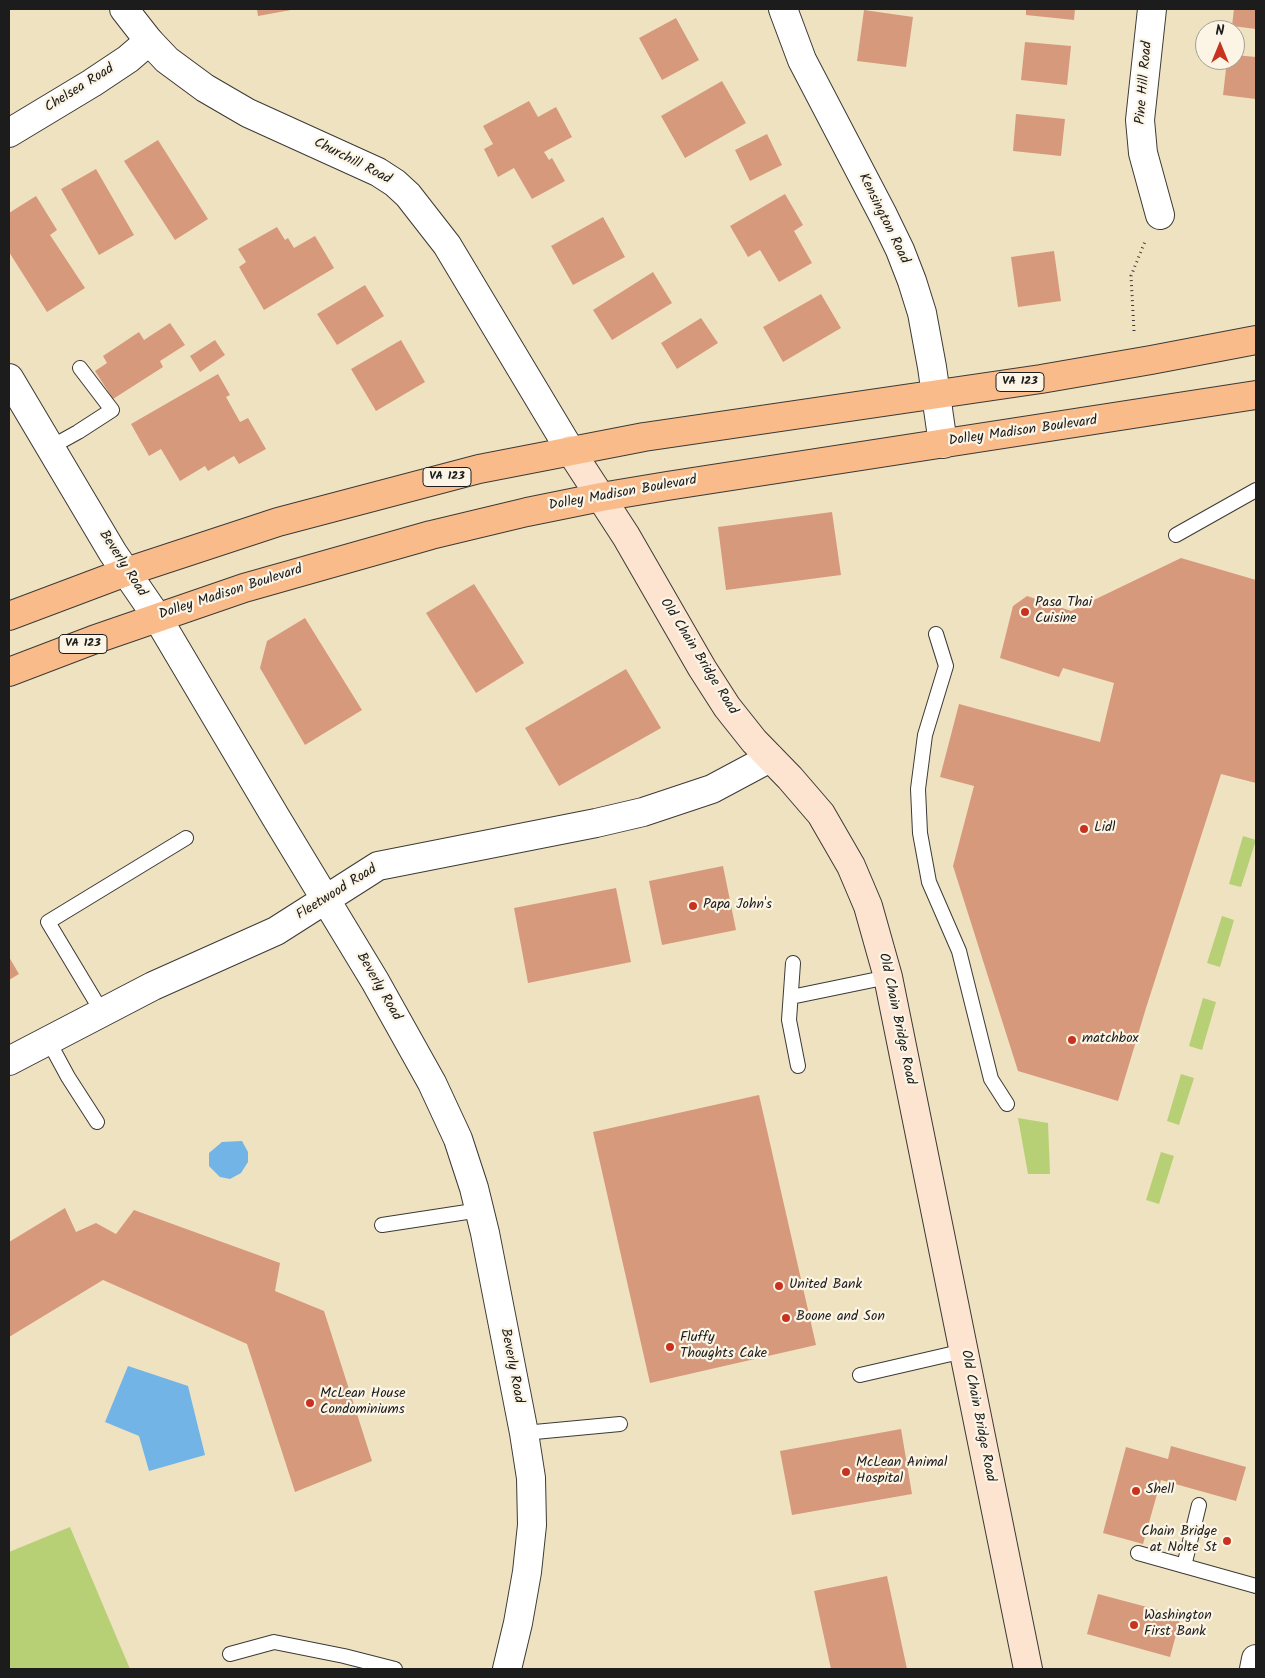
<!DOCTYPE html>
<style>
body{margin:0}
#map{position:relative;width:1265px;height:1678px;overflow:hidden;background:#efe2c1;font-family:Kalam,sans-serif}
canvas{display:block}
.frame{position:absolute;inset:0;border:10px solid #1c1c1c;pointer-events:none}
.north{position:absolute;left:1195px;top:20px;width:50px;height:50px;box-sizing:border-box;background:#fcf5e5;border:1px solid #a29e95;border-radius:50%;rotate:0deg;font-size:14px;font-weight:700;line-height:20px;text-align:center;color:#1c1c1c}
.north::after{content:'';display:block;margin:auto;width:18px;height:22px;background:#c8321e;clip-path:polygon(50% 0,100% 100%,50% 72%,0 100%)}
</style>
<div id="map">
<canvas width="1265" height="1678"></canvas>
<div class="frame"></div>
<div class="north">N</div>
</div>
<script>
const context = document.querySelector('canvas').getContext('2d');
context.lineJoin = 'round';
function fill(path, color) { context.fillStyle = color; context.fill(path, 'evenodd'); }
const poly = rows => new Path2D(rows.map(r => 'M' + r).join(''));
function stroke(path, color, width, dash) { context.strokeStyle = color; context.lineWidth = width; context.lineCap = dash ? 'butt' : 'round'; context.setLineDash(dash || []); context.stroke(path); }
function drawText(font, color, halo, rows, align = 'center') {
  context.font = font + ' Kalam,sans-serif'; context.lineWidth = 4.5; context.setLineDash([]); context.textBaseline = 'middle'; context.strokeStyle = halo; context.fillStyle = color; for (const [text, x, y, turn = 0] of rows) {
    context.save(); context.translate(x, y); context.rotate((+turn || 0) * Math.PI / 180); context.textAlign = isNaN(turn) ? turn : align; if (halo) context.strokeText(text, 0, 0); context.fillText(text, 0, 0); context.restore();
  }
}
const green = poly([
 [1243,836,1256,840,1241,887,1229,884],
 [1222,916,1234,920,1220,967,1207,963],
 [1203,998,1216,1002,1202,1050,1189,1046],
 [1181,1074,1194,1078,1179,1125,1167,1121],
 [1018,1118,1048,1123,1050,1174,1028,1174],
 [1161,1152,1174,1156,1159,1204,1146,1200],
 [70,1527,130,1669,9,1669,9,1552]
]);
const water = poly([
 [242,1141,248,1152,248,1162,241,1173,230,1179,220,1177,209,1166,209,1153,222,1142],
 [128,1366,188,1386,205,1455,149,1471,139,1436,105,1422]
]);
const building = poly([
 [257,9,290,9,291,10,258,16],
 [1026,9,1075,9,1074,20,1026,15],
 [1234,9,1256,9,1256,29,1232,26],
 [864,10,913,17,906,67,857,61],
 [676,18,699,60,662,80,639,38],
 [1025,42,1071,46,1067,85,1021,80],
 [1235,55,1256,57,1256,99,1223,95,1227,60,1235,60],
 [722,81,746,123,685,158,661,116],
 [529,101,538,117,556,107,572,137,544,152,549,160,552,158,565,181,532,199,514,168,498,177,484,149,493,144,483,126],
 [1016,114,1065,119,1061,156,1013,151],
 [767,134,782,165,750,181,735,150],
 [158,140,208,219,175,240,124,161],
 [96,169,134,235,99,255,61,189],
 [785,194,803,225,794,231,812,263,779,282,760,250,748,257,730,226],
 [36,196,57,230,50,235,85,288,47,312,9,252,9,213],
 [603,217,625,257,573,285,551,246],
 [277,227,285,240,288,238,294,248,315,236,334,268,264,310,239,267,246,262,238,249],
 [1054,251,1061,301,1018,307,1011,257],
 [653,272,672,303,612,340,593,310],
 [365,285,384,316,337,345,317,314],
 [821,294,841,328,783,362,763,327],
 [701,318,718,343,677,369,661,343],
 [170,323,185,345,160,361,163,367,113,399,95,371,107,363,103,356,139,332,144,340],
 [215,340,225,355,200,372,190,356],
 [401,340,425,382,376,411,351,369],
 [218,374,230,395,226,397,240,422,248,418,266,449,239,464,234,456,208,471,205,466,180,481,161,449,149,456,131,424],
 [832,512,841,575,726,590,718,527],
 [1181,558,1256,580,1256,783,1221,774,1146,1008,1118,1101,1018,1071,953,866,974,786,940,777,959,704,1100,742,1114,683,1063,668,1059,677,1000,658,1013,606,1027,596,1071,611],
 [474,584,524,663,476,693,426,613],
 [305,618,362,710,305,745,260,668,267,641],
 [626,669,661,728,559,786,525,728],
 [723,866,736,930,662,945,649,881],
 [616,888,631,962,528,983,514,908],
 [9,957,19,974,9,980],
 [759,1095,816,1345,650,1383,593,1132],
 [65,1208,76,1232,96,1223,116,1234,134,1210,280,1263,275,1291,324,1311,372,1461,295,1492,247,1344,103,1280,9,1337,9,1242],
 [901,1429,912,1494,792,1515,780,1451],
 [1171,1446,1246,1467,1236,1501,1161,1480,1143,1544,1103,1533,1126,1447,1168,1459],
 [887,1576,907,1669,831,1669,814,1591],
 [1098,1594,1181,1616,1170,1657,1087,1634]
]);
const path = poly([
 [1134,331,1131,276,1146,239]
]);
const service = poly([
 [51,447,78,432,112,410,80,368],
 [1176,535,1256,490],
 [936,634,946,666,925,735,918,789,920,833,929,882,959,951,991,1079,1007,1104],
 [793,963,789,1020,798,1066],
 [791,997,888,977],
 [102,1012,48,922,186,838],
 [48,1040,68,1077,97,1122],
 [382,1225,480,1210],
 [860,1375,964,1351],
 [524,1433,620,1424],
 [1138,1553,1256,1586],
 [1184,1566,1199,1505],
 [230,1654,274,1642,344,1656,395,1669]
]);
const minor = poly([
 [783,9,802,60,883,215,900,250,912,281,922,313,932,367,943,444],
 [1152,9,1140,120,1143,153,1160,215],
 [9,133,92,83,128,59,149,41],
 [9,378,113,553,157,617,275,816,375,981,432,1083,458,1139,474,1188,485,1233,524,1433,531,1478,532,1525,527,1572,518,1623,507,1669],
 [9,1061,153,986,276,931,378,866,596,823,643,812,712,789,770,758]
]);
const tertiary = poly([
 [124,9,149,41,167,60,205,88,248,113,378,172,395,183,408,195,447,245,570,450],
 [1254,1669,1256,1659]
]);
const secondary = poly([
 [570,450,626,536,702,668,727,707,754,741,790,778,821,814,851,866,868,906,888,977,1028,1669]
]);
const primary = poly([
 [9,616,126,572,278,522,479,469,644,437,1041,379,1151,360,1256,340],
 [9,672,93,640,244,588,431,535,527,512,601,497,667,486,1256,395]
]);
const markers = [
 [1025,612,5,"#c8321e"],
 [1084,829,5,"#c8321e"],
 [693,906,5,"#c8321e"],
 [1072,1040,5,"#c8321e"],
 [779,1286,5,"#c8321e"],
 [786,1318,5,"#c8321e"],
 [670,1347,5,"#c8321e"],
 [310,1403,5,"#c8321e"],
 [846,1472,5,"#c8321e"],
 [1136,1491,5,"#c8321e"],
 [1227,1541,5,"#c8321e"],
 [1134,1625,5,"#c8321e"]
];
const shields = [
 [1020,382,48],
 [447,477,48],
 [83,644,48]
];
const shieldNames = [
 ["VA 123",1020,382],
 ["VA 123",447,477],
 ["VA 123",83,644]
];
const streetNames = [
 ["Pine Hill Road",1145,83,-85],
 ["Chelsea Road",80,89,-32],
 ["Churchill Road",352,162,27],
 ["Kensington Road",883,219,64],
 ["Dolley Madison Boulevard",1023,432,-8],
 ["Dolley Madison Boulevard",623,494,-10],
 ["Beverly Road",122,564,57],
 ["Dolley Madison Boulevard",231,593,-18],
 ["Old Chain Bridge Road",698,657,58],
 ["Fleetwood Road",337,893,-32],
 ["Beverly Road",378,987,60],
 ["Old Chain Bridge Road",896,1019,78],
 ["Beverly Road",511,1366,79],
 ["Old Chain Bridge Road",977,1416,79]
];
const poiNames = [
 ["Pasa Thai",1035,604],
 ["Cuisine",1035,620],
 ["Lidl",1094,829],
 ["Papa John's",703,906],
 ["matchbox",1082,1040],
 ["United Bank",789,1286],
 ["Boone and Son",796,1318],
 ["Fluffy",680,1339],
 ["Thoughts Cake",680,1355],
 ["McLean House",320,1395],
 ["Condominiums",320,1411],
 ["McLean Animal",856,1464],
 ["Hospital",856,1480],
 ["Shell",1146,1491],
 ["Chain Bridge",1217,1533,"right"],
 ["at Nolte St",1217,1549,"right"],
 ["Washington",1144,1617],
 ["First Bank",1144,1633]
];
fill(green, '#b7d075');
fill(water, '#72b4e6');
fill(building, '#d7997c');
stroke(service, '#3c3a35', 16);
stroke(minor, '#3c3a35', 30);
stroke(tertiary, '#3c3a35', 30);
stroke(secondary, '#3c3a35', 30);
stroke(primary, '#3c3a35', 30);
stroke(path, '#3c3a35', 3, [1, 4]);
stroke(service, '#fff', 14);
stroke(minor, '#fff', 28);
stroke(tertiary, '#fff', 28);
stroke(secondary, '#fde4d1', 28);
stroke(primary, '#fabb8b', 28);
for (const [x, y, r, color] of markers) { const dot = new Path2D(); dot.arc(x, y, r, 0, 2 * Math.PI); context.fillStyle = color; context.fill(dot); stroke(dot, '#fcf5e5', 2); }
for (const [x, y, w] of shields) { const box = new Path2D(); box.roundRect(x - w / 2, y - 9.5, w, 19, 4); context.fillStyle = '#fcf5e5'; context.fill(box); stroke(box, '#1c1c1c', 1); }
drawText('bold 12px', '#1c1c1c', null, shieldNames);
drawText('14px', '#1c1c1c', '#fcf5e5', streetNames);
drawText('14px', '#1c1c1c', '#fcf5e5', poiNames, 'left');
</script>
